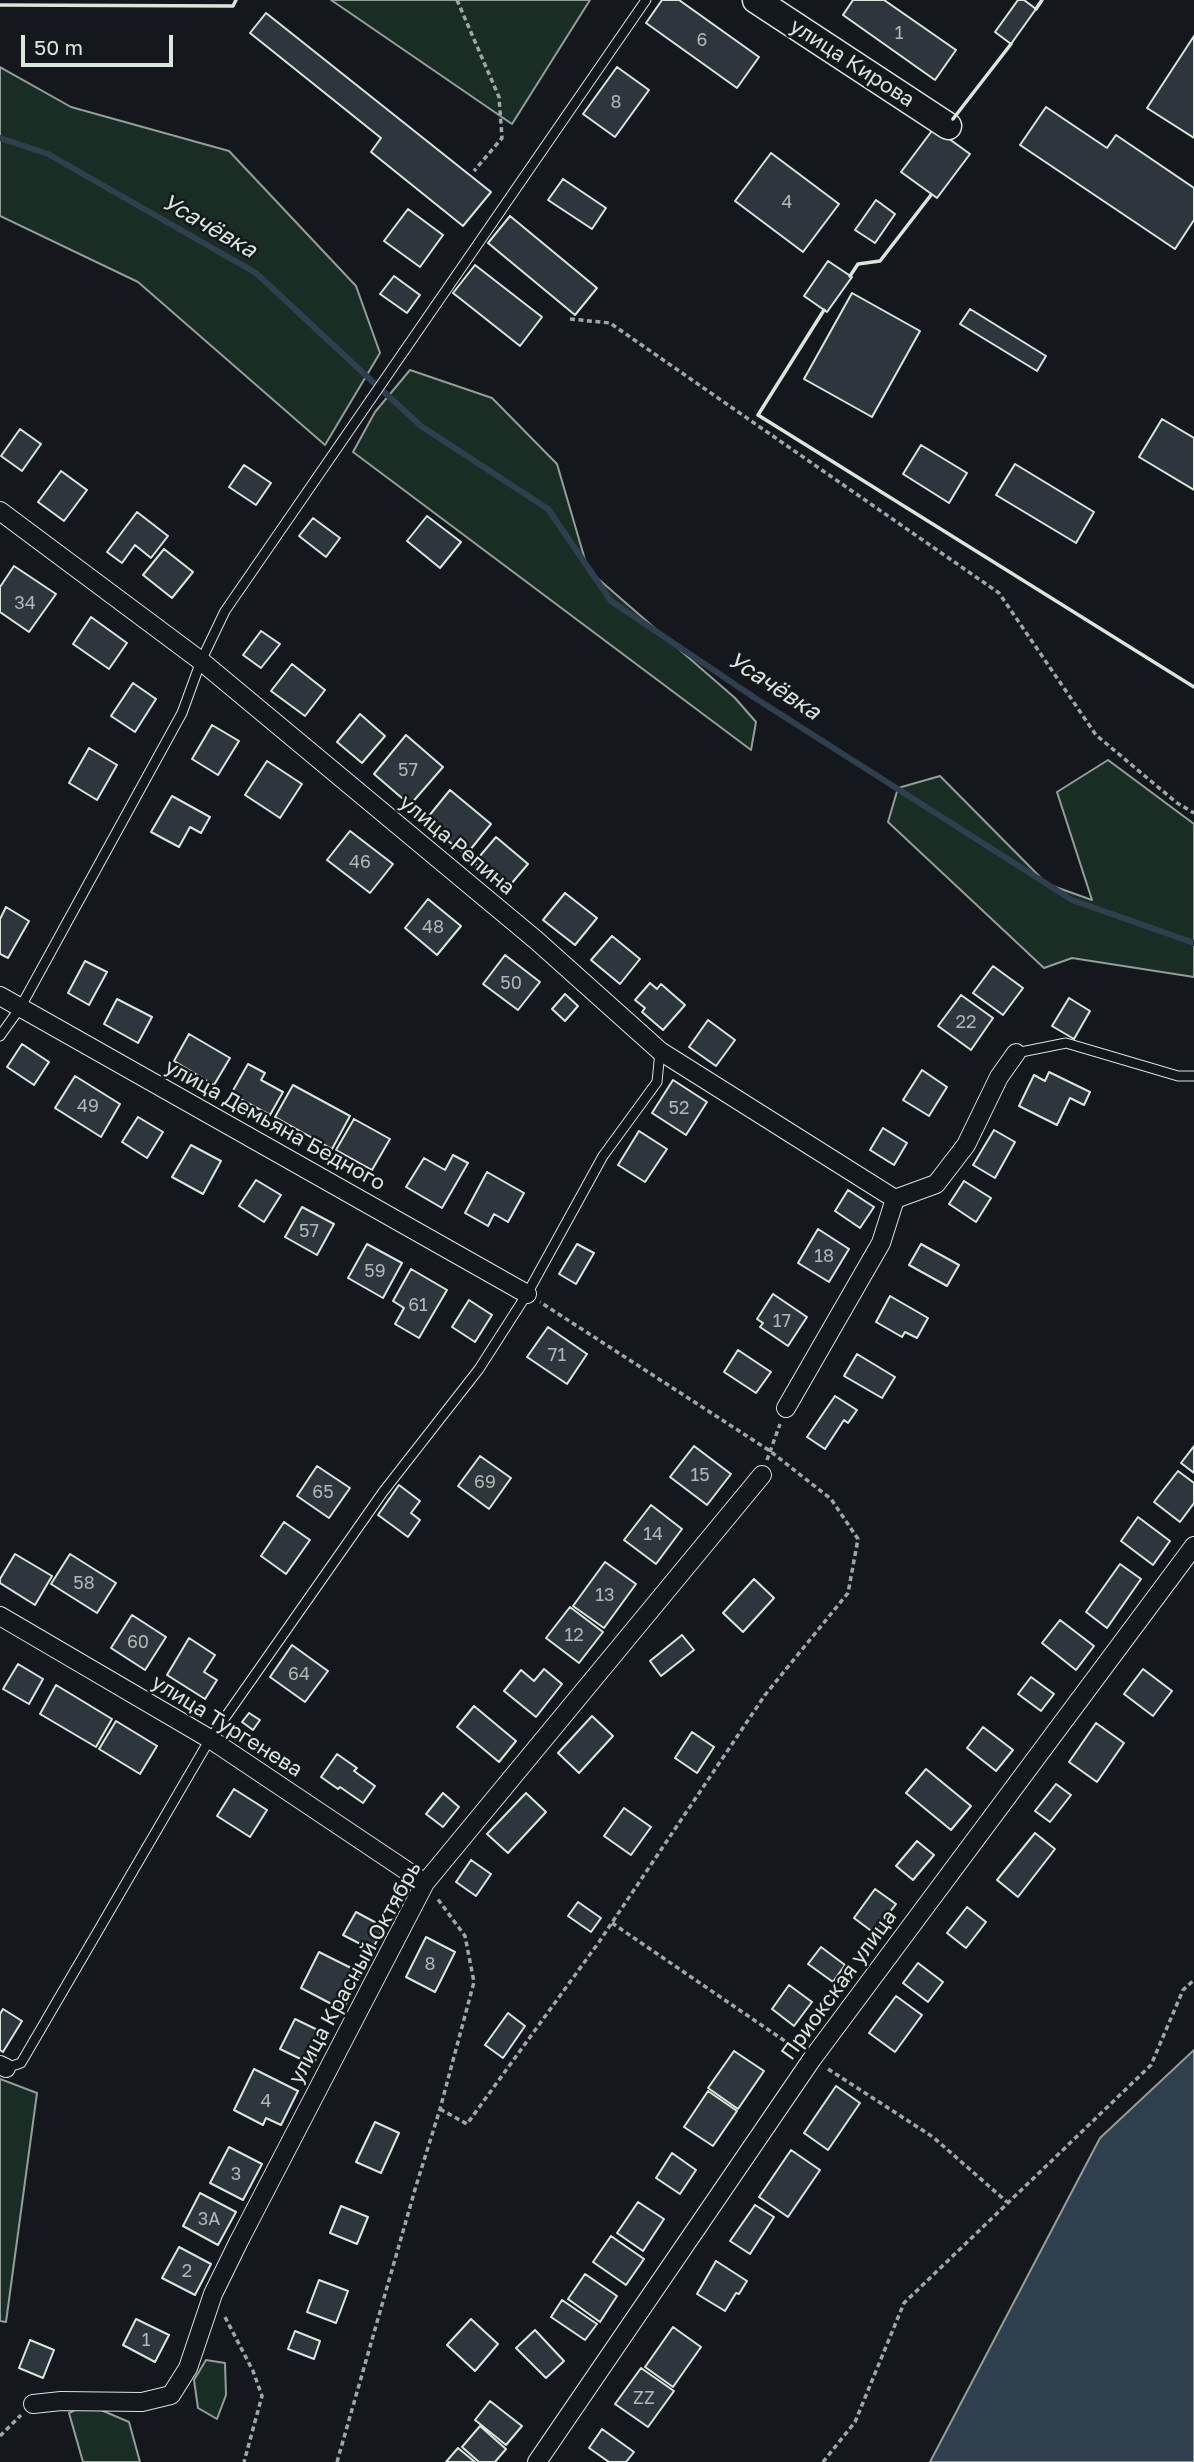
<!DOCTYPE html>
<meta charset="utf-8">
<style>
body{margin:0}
#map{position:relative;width:1194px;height:2462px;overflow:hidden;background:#14181c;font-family:"Golos Text",sans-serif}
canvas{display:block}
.scale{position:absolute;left:21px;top:35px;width:152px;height:32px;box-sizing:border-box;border:4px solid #d8e6dc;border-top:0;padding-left:9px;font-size:21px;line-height:24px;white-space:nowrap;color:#d8e6dc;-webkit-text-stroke:5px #14181c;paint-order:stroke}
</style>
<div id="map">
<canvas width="1194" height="2462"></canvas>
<div class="scale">50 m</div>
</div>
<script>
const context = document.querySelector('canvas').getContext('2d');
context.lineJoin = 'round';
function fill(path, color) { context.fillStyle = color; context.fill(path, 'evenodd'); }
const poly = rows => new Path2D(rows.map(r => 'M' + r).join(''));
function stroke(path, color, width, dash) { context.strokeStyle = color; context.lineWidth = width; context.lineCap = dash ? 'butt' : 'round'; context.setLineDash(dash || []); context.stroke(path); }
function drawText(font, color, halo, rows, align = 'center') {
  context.font = font + ' "Golos Text",sans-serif'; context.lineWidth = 5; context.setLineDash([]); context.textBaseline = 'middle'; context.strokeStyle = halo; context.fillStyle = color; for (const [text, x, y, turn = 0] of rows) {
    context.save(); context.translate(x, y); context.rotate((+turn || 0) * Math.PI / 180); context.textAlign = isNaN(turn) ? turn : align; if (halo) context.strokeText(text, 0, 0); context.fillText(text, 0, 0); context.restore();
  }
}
const green = poly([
 [331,0,590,0,512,124,331,0],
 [0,67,71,107,229,151,356,286,380,353,325,445,138,282,0,216,0,67],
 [410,370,492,398,557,464,588,570,735,698,756,722,751,750,353,452,375,412,410,370],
 [1108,760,1194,824,1194,977,1072,958,1044,968,888,822,898,788,940,776,1047,884,1092,900,1057,792,1108,760],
 [0,2079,37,2093,6,2322,0,2321,0,2079],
 [206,2360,225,2363,226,2395,217,2419,198,2408,194,2380,206,2360],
 [87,2404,129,2422,140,2462,83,2462,69,2413,87,2404]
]);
const water = poly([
 [1194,2050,1194,2462,930,2462,1100,2138,1194,2050]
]);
const stream = poly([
 [0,138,48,154,256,273,374,383],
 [384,392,421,426,548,509,611,601,755,698,1072,900,1194,943]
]);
const building = poly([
 [662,0,679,0,759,57,737,88,646,23,662,0],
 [853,0,884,0,956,50,935,80,843,15,853,0],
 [1018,0,1024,0,1036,9,1011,44,995,32,1018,0],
 [266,13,491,192,463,226,371,152,381,138,250,33,266,13],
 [1194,36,1194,138,1147,108,1194,36],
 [617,67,649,90,615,137,583,114,617,67],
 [1046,107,1107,148,1116,135,1194,188,1194,220,1175,249,1020,145,1046,107],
 [934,128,970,154,937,198,901,172,934,128],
 [771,153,839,204,803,252,735,201,771,153],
 [563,179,606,208,592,229,548,200,563,179],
 [876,200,895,214,875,243,855,230,876,200],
 [408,209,443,235,420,267,384,241,408,209],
 [510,216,597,288,575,315,488,243,510,216],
 [828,261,852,277,827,312,804,296,828,261],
 [475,265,542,317,520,346,453,293,475,265],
 [394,276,420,295,407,313,380,294,394,276],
 [852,293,920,331,872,417,804,379,852,293],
 [970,309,1046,356,1037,371,960,324,970,309],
 [1162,419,1194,438,1194,490,1139,457,1162,419],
 [20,429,41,444,22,471,1,456,20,429],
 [921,445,967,473,949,503,903,474,921,445],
 [1015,464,1094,512,1076,543,996,495,1015,464],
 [244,465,271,483,256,505,229,487,244,465],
 [61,471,87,490,64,521,38,502,61,471],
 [137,512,168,536,151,558,135,545,122,563,107,552,137,512],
 [427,516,461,542,440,568,407,541,427,516],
 [313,518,340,538,326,557,299,536,313,518],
 [164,549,193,572,172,598,143,575,164,549],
 [14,566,56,594,29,632,0,612,0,587,14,566],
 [91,617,127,643,109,669,73,644,91,617],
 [261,631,280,644,261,668,243,655,261,631],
 [292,664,325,690,305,716,271,691,292,664],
 [133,683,156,699,135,732,111,716,133,683],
 [360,714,385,736,362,763,337,742,360,714],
 [212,725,239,741,218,775,192,759,212,725],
 [406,735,443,767,410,805,374,774,406,735],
 [89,748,117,765,97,800,69,783,89,748],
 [267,761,302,784,280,818,245,795,267,761],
 [450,790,491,824,466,855,424,822,450,790],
 [172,796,210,817,201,833,190,827,179,847,151,832,172,796],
 [350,831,393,864,370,893,327,860,350,831],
 [496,837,528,864,506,890,474,863,496,837],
 [565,893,597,918,575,945,543,920,565,893],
 [428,899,461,926,437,955,405,928,428,899],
 [6,907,29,921,8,958,0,954,0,919,6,907],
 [612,936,640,959,620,984,591,960,612,936],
 [505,955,540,982,518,1010,483,984,505,955],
 [85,961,107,972,89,1005,68,993,85,961],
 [993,966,1023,988,1003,1015,973,993,993,966],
 [650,983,657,989,661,984,685,1005,663,1030,642,1012,645,1008,635,1000,650,983],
 [565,994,578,1006,565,1021,552,1009,565,994],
 [961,995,993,1018,971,1050,938,1026,961,995],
 [1069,998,1090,1011,1074,1039,1052,1026,1069,998],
 [117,999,152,1017,138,1043,104,1024,117,999],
 [708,1020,735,1040,716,1066,689,1047,708,1020],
 [189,1034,230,1058,214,1085,174,1061,189,1034],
 [22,1044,49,1062,34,1085,7,1067,22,1044],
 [248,1064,265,1073,261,1080,283,1092,270,1115,231,1094,248,1064],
 [922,1070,947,1087,929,1116,903,1100,922,1070],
 [1049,1072,1090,1092,1084,1105,1070,1098,1057,1125,1019,1106,1034,1075,1045,1081,1049,1072],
 [75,1076,120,1104,101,1137,55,1108,75,1076],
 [673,1080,707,1102,686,1135,652,1113,673,1080],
 [293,1085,350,1116,332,1149,275,1117,293,1085],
 [138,1117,163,1132,147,1158,122,1142,138,1117],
 [354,1119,390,1139,372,1170,336,1150,354,1119],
 [883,1128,907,1143,894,1165,870,1150,883,1128],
 [994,1130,1015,1142,995,1178,973,1165,994,1130],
 [639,1131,667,1149,645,1182,618,1165,639,1131],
 [191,1145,221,1161,203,1194,172,1177,191,1145],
 [453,1155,468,1163,442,1208,406,1187,424,1158,445,1170,453,1155],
 [487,1172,524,1193,508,1222,494,1214,488,1226,465,1213,487,1172],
 [256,1180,281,1195,264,1222,239,1206,256,1180],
 [964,1181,991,1198,976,1222,949,1204,964,1181],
 [848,1190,874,1207,860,1228,835,1211,848,1190],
 [302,1207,334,1224,317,1255,285,1237,302,1207],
 [818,1229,849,1249,829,1282,798,1263,818,1229],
 [367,1244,402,1263,383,1298,348,1278,367,1244],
 [577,1244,594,1253,576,1284,559,1274,577,1244],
 [921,1244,959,1265,947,1286,909,1265,921,1244],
 [411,1269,447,1290,419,1338,395,1324,404,1308,393,1301,411,1269],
 [773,1294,807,1317,788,1346,760,1327,763,1323,757,1319,773,1294],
 [890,1296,928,1318,917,1338,905,1332,902,1337,876,1322,890,1296],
 [469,1300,492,1315,475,1342,452,1327,469,1300],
 [548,1327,587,1354,567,1384,527,1357,548,1327],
 [738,1350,771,1372,756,1393,724,1372,738,1350],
 [857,1354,895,1377,882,1398,844,1376,857,1354],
 [835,1396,857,1410,848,1423,844,1420,825,1449,807,1437,835,1396],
 [694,1446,731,1474,707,1505,670,1477,694,1446],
 [1194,1446,1194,1473,1181,1463,1194,1446],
 [480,1456,511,1478,489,1509,458,1486,480,1456],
 [317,1466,350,1488,329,1518,297,1496,317,1466],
 [1178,1471,1194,1483,1194,1503,1180,1522,1154,1502,1178,1471],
 [399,1485,420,1501,411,1513,420,1520,408,1537,378,1515,399,1485],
 [651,1505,682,1529,656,1564,624,1540,651,1505],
 [1138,1517,1170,1541,1153,1565,1121,1541,1138,1517],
 [284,1522,310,1540,286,1574,261,1556,284,1522],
 [15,1554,52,1576,35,1605,0,1583,0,1579,15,1554],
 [70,1554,116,1583,97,1613,51,1584,70,1554],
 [605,1562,636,1584,604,1628,573,1606,605,1562],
 [1120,1564,1141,1579,1107,1628,1086,1612,1120,1564],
 [754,1579,774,1598,743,1632,723,1613,754,1579],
 [570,1607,603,1632,579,1663,546,1638,570,1607],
 [132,1615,166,1637,145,1670,111,1648,132,1615],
 [1060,1620,1094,1646,1076,1670,1042,1643,1060,1620],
 [682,1635,694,1650,661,1676,650,1661,682,1635],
 [189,1638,215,1655,204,1672,217,1680,205,1699,167,1675,189,1638],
 [292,1645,328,1671,305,1702,270,1677,292,1645],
 [18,1664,43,1679,29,1704,3,1689,18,1664],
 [544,1669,562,1684,536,1717,504,1691,521,1670,534,1681,544,1669],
 [1143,1669,1172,1691,1153,1716,1124,1694,1143,1669],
 [1031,1677,1054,1694,1041,1711,1018,1694,1031,1677],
 [56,1685,112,1719,96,1747,40,1714,56,1685],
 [474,1706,516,1741,499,1762,457,1727,474,1706],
 [249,1713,260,1720,253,1730,242,1722,249,1713],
 [592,1716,613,1736,579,1773,558,1753,592,1716],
 [116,1721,157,1746,140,1774,99,1749,116,1721],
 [1096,1723,1124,1743,1097,1782,1069,1762,1096,1723],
 [983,1727,1013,1750,996,1771,967,1748,983,1727],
 [692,1732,714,1747,697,1773,675,1758,692,1732],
 [337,1754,357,1768,354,1771,375,1786,363,1803,340,1787,338,1789,321,1777,337,1754],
 [926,1769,971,1806,951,1830,906,1793,926,1769],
 [1056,1784,1071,1795,1050,1822,1035,1811,1056,1784],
 [234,1789,267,1810,250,1837,217,1816,234,1789],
 [443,1793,459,1807,443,1827,426,1814,443,1793],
 [526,1793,546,1812,508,1853,487,1834,526,1793],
 [624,1808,651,1827,631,1855,604,1836,624,1808],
 [1035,1833,1055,1849,1018,1897,997,1880,1035,1833],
 [917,1841,934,1855,913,1880,896,1866,917,1841],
 [471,1860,491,1874,476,1896,456,1882,471,1860],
 [875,1889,896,1904,874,1933,854,1918,875,1889],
 [578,1902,601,1918,591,1932,568,1916,578,1902],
 [967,1907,986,1922,966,1948,947,1933,967,1907],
 [356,1912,384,1927,372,1950,343,1935,356,1912],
 [426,1937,455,1952,435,1992,406,1977,426,1937],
 [821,1947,845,1965,833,1982,808,1964,821,1947],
 [319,1952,361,1973,343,2010,301,1988,319,1952],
 [918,1963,943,1982,928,2002,903,1983,918,1963],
 [789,1985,812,2002,794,2026,772,2009,789,1985],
 [896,1996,922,2015,895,2052,869,2033,896,1996],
 [3,2009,22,2021,3,2052,0,2050,0,2014,3,2009],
 [508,2013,525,2026,503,2058,485,2045,508,2013],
 [295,2019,328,2035,313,2065,280,2049,295,2019],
 [734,2051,764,2071,738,2109,708,2088,734,2051],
 [254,2069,298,2091,281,2125,266,2118,263,2125,234,2110,254,2069],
 [836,2086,860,2103,828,2150,804,2133,836,2086],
 [708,2091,737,2111,713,2146,684,2127,708,2091],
 [375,2122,399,2133,381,2173,356,2162,375,2122],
 [229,2147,262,2164,243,2200,210,2183,229,2147],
 [791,2150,820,2170,788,2217,759,2197,791,2150],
 [672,2153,696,2170,680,2194,656,2178,672,2153],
 [200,2193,236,2212,218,2245,183,2226,200,2193],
 [638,2202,664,2219,643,2251,617,2233,638,2202],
 [755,2205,774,2217,750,2254,730,2241,755,2205],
 [341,2206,368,2217,357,2244,330,2233,341,2206],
 [611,2236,644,2259,626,2285,593,2262,611,2236],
 [179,2247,211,2264,195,2295,162,2278,179,2247],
 [716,2261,747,2281,739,2294,736,2293,725,2311,697,2294,716,2261],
 [585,2274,617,2296,600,2322,568,2299,585,2274],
 [319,2280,348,2291,336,2323,307,2312,319,2280],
 [562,2300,597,2324,585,2340,551,2317,562,2300],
 [136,2319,169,2335,155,2362,123,2345,136,2319],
 [471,2319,498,2344,475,2371,447,2345,471,2319],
 [673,2327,701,2347,673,2387,645,2367,673,2327],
 [535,2330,564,2361,546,2378,516,2348,535,2330],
 [295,2331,320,2341,314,2359,288,2349,295,2331],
 [30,2340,54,2350,43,2378,19,2368,30,2340],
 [641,2368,674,2391,648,2427,615,2404,641,2368],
 [490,2401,522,2426,506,2445,475,2420,490,2401],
 [480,2426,506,2449,495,2462,479,2462,462,2447,480,2426],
 [602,2429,634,2452,626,2462,609,2462,589,2448,602,2429],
 [458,2448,475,2462,446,2462,458,2448]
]);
const path = poly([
 [457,0,499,97,502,138,474,171],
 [570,319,610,323,999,593,1096,735,1177,803,1194,813],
 [767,1460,780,1424],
 [612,1923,798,2050],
 [828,2069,933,2137,1007,2202],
 [440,2109,467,2124,599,1942,765,1695,848,1593,858,1539,831,1499,770,1451,540,1302],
 [225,2317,253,2371,262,2396,244,2462],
 [0,2436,21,2415],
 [337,2462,416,2186,440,2109,474,1982,465,1936,437,1898],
 [823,2462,855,2422,904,2303,1151,2065,1183,1990,1194,1980]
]);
const lane = poly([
 [0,1036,20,1008,182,713,201,661,225,611,646,0],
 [1016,1053,1066,1043,1178,1076,1194,1076],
 [6,2068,21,2063,210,1739,383,1492,479,1369,527,1294,603,1156,657,1082,660,1051]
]);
const street = poly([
 [0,511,201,661,536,940,660,1051,895,1199],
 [0,996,527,1294],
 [786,1408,881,1243,895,1199,936,1184,966,1145,999,1077,1016,1053],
 [0,1616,210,1739,425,1883],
 [0,2065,6,2068],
 [33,2404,61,2401,142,2402,171,2395,188,2368,213,2294,239,2241,425,1883,762,1475],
 [537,2462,812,2059,1194,1546]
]);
const secondary = poly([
 [756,0,948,126]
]);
const wall = poly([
 [0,5,233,6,236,0],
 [1036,9,1042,0],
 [953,119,1011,44],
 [850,276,858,264,880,261,931,195],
 [824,310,758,415,1194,687]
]);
const numberNames = [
 ["1",899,33],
 ["6",702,40],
 ["8",616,102],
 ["4",787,202],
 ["34",25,603],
 ["57",408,770],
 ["46",360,862],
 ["48",433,927],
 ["50",511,983],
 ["22",966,1022],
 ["49",88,1106],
 ["52",679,1108],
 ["57",309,1231],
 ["18",824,1256],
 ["59",375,1271],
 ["61",418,1305],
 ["17",782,1321],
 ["71",557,1355],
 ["15",700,1475],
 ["69",485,1482],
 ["65",323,1492],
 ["14",653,1534],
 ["58",84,1583],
 ["13",605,1595],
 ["12",574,1635],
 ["60",138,1642],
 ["64",299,1674],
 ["8",430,1964],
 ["4",266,2101],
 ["3",236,2174],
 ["3А",209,2219],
 ["2",187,2271],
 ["1",146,2340],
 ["ZZ",644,2398]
];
const streetNames = [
 ["улица Кирова",852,63,33],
 ["улица Репина",457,845,40],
 ["улица Демьяна Бедного",275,1125,29],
 ["улица Тургенева",227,1726,32],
 ["улица Красный Октябрь",355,1973,-61],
 ["Приокская улица",839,1985,-54]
];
const waterNames = [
 ["Усачёвка",209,226,30],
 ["Усачёвка",774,686,33]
];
fill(green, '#1a2d24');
stroke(green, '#939e99', 2);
fill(water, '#2f3f4d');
stroke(water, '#939e99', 2);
stroke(stream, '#2f3f4d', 6);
fill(building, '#2c363c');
stroke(building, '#d8e6dc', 2);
stroke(lane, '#d8e6dc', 11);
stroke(street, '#d8e6dc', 20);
stroke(secondary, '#d8e6dc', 29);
stroke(path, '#9da8a2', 3.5, [5, 3.5]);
stroke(lane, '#14181c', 9);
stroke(street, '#14181c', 18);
stroke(secondary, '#14181c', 26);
stroke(wall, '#d8e6dc', 3.5);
drawText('18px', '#adbab4', null, numberNames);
drawText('21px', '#d8e6dc', '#14181c', streetNames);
drawText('italic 23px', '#d8e6dc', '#14181c', waterNames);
</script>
